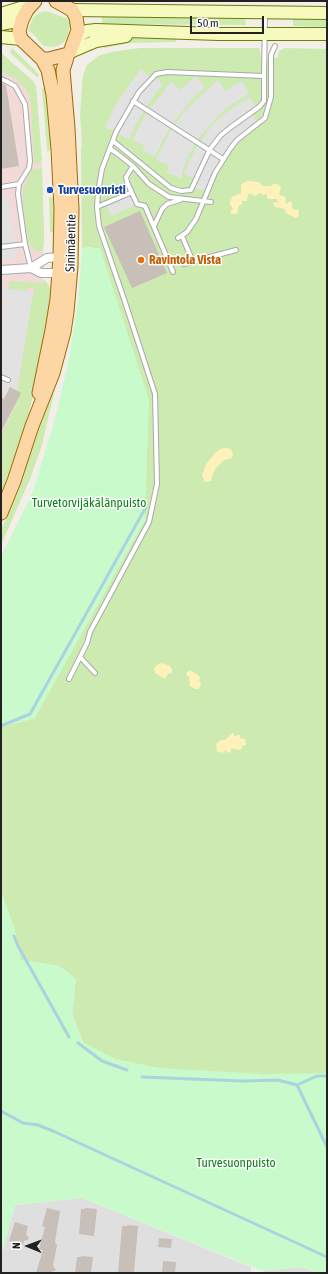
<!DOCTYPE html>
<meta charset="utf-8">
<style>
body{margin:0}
#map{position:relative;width:328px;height:1274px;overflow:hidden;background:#f2efe9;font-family:"Asap Condensed",sans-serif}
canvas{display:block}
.frame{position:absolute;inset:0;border:2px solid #222;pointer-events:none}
.north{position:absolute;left:8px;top:1226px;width:40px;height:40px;-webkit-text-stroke:3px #fff;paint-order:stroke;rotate:271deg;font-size:11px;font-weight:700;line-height:16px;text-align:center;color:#222}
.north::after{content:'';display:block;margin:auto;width:14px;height:18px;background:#222;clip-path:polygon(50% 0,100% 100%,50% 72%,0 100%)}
.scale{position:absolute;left:190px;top:16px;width:74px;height:18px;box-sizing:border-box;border:2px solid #222;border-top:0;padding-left:5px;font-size:12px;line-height:14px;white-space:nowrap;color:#222;-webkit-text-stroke:3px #fff;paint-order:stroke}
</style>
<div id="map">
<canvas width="328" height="1274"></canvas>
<div class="frame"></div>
<div class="north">N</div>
<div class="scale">50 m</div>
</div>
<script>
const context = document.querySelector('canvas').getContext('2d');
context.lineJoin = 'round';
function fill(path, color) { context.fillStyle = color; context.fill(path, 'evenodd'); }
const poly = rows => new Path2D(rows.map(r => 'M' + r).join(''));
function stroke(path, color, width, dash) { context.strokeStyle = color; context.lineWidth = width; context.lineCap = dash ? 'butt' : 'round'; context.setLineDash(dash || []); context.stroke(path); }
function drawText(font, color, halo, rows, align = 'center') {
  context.font = font + ' "Asap Condensed",sans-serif'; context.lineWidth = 3; context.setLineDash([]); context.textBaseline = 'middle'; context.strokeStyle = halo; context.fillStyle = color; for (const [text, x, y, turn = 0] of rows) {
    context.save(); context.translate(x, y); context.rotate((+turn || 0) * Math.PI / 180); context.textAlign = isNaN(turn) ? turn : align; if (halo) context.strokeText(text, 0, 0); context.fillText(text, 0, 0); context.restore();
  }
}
const residential = poly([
 [82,1198,251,1267,251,1273,9,1273,1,1271,1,1257,15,1205],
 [303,1267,316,1273,264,1273,263,1271]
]);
const commercial = poly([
 [1,53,32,80,36,86,42,168,44,237,43,251,45,266,40,277,49,285,28,417,1,494]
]);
const grass = poly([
 [46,11,69,19,70,26,67,38,63,43,55,47,44,46,32,33,28,31,32,20,36,15,41,12],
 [102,16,245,17,246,25,102,24],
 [293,18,327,18,327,27,293,26],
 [130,38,176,38,176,42,131,43,104,48,101,44],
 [12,48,34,69,39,75,38,78,10,53],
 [140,48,258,48,260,50,261,58,277,58,279,51,285,48,327,49,327,1194,1,1088,83,1042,72,1014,76,979,59,966,21,960,14,928,1,891,1,727,35,718,91,247,82,248,81,150,82,144,80,114,83,75,87,65,98,56,112,52],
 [1,53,32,80,36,86,42,160,38,164,34,163,31,107,29,95,25,88,16,79,1,71],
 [48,87,52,127,50,151,47,151,42,89],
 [42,168,44,237,43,251,39,251,33,249,28,241,22,197,23,189,32,169],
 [53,197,58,219,57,233,50,232,49,198],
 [45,280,52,291,45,345,28,417,16,454,1,494,1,436,21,393,17,391,34,288,28,287,27,291,8,289,9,283,12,281,43,283],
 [60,363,61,363,42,445,30,479,1,545,1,530,18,491]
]);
const sand = poly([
 [248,181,259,182,263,186,271,186,273,184,277,184,281,187,279,195,286,197,285,202,287,204,290,201,292,203,292,208,294,210,298,209,299,216,295,218,286,213,285,209,275,207,273,203,274,202,278,203,277,199,268,199,267,197,267,194,263,195,260,193,255,196,252,194,248,194,247,201,242,201,242,205,239,205,237,214,231,214,230,212,233,209,229,203,230,202,232,197,241,193,241,184],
 [227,448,231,449,233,455,232,458,224,460,216,468,212,476,211,481,205,482,202,475,206,464,216,452,220,449],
 [161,663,170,666,172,669,172,673,168,674,165,679,155,673,154,669,157,665],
 [190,670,198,675,200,678,199,681,201,683,199,689,195,689,190,686,189,677,186,675,187,672],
 [232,733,234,734,234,736,238,735,240,735,240,738,245,739,246,744,244,746,241,745,242,747,242,749,238,750,231,748,231,752,229,753,225,750,222,753,219,752,217,751,216,744,221,740,225,740]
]);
const park = poly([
 [82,248,100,248,149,400,145,520,35,718,1,727,1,557,32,494,54,423,68,364,78,303],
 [1,891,14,928,21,960,59,966,76,979,72,1014,83,1042,115,1059,160,1068,262,1074,327,1073,327,1273,316,1273,303,1267,263,1271,82,1198,15,1205,1,1257,1,1207,3,1201,1,1201]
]);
const parking = poly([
 [141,69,150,78,154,76,163,84,146,107,135,99,132,103,144,111,136,124,129,139,105,127,118,101],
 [196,76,205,87,193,98,172,124,150,109,171,81,180,90],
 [218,80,225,91,242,81,249,94,233,103,220,114,197,140,175,125,182,114,195,101],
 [250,97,257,109,251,113,258,123,230,147,222,157,200,142,210,128,221,117,235,106],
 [147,112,170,127,155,156,142,151,144,145,132,140],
 [172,128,195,143,184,165,181,178,167,173,169,165,156,160],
 [198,145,221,159,211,178,207,191,193,188,196,179,184,174,189,161],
 [130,193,136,205,111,216,106,204],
 [7,194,14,237,8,238,7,239,13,240,16,258,1,260,1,195],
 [1,288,33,292,17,391,10,387,6,394,1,391,1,370,2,369,1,368,1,333,6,300,13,301,14,299,1,297]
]);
const stream = poly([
 [1,726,30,714,146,507],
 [14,936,18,946,69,1037],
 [78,1043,102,1061,127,1070],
 [142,1077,242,1081,278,1080,297,1085,327,1147],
 [297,1085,317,1076,327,1076],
 [1,1111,23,1123,38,1125,53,1131,327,1257]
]);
const building = poly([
 [1,83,6,85,19,166,1,169],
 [140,211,167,273,132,288,104,227],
 [10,387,21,393,1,432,1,397,4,399],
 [47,1208,60,1211,55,1242,57,1245,53,1266,56,1270,50,1273,36,1273,43,1250,39,1249,45,1227,42,1226],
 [85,1208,97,1209,94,1236,79,1234,81,1209,85,1209],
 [15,1222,28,1226,26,1234,29,1239,24,1241,23,1245,9,1241],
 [127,1225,138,1226,134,1273,118,1273,122,1226,127,1226],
 [159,1238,172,1239,171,1248,158,1247],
 [81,1256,93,1257,91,1273,75,1273,77,1257,81,1257],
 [163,1261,176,1262,175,1273,162,1273]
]);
const service = poly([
 [1,79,6,81,15,86,25,104,30,161,29,168,19,184,18,194,25,244,31,268],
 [133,101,223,159],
 [113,141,171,188,181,191,191,190,210,149,221,135,231,127,259,107,264,101,264,76],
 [110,149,115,152,133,166,149,184,169,197,211,202],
 [133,166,126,177,127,182,137,204,145,206,173,272],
 [1,187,19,184],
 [130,193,97,207,98,192,102,169,116,132,139,92,156,74,167,72,264,76,265,13],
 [154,226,162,209,167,204,180,200],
 [182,236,193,262],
 [178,238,187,232,196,219,215,173,230,149,237,140,265,118,271,97,271,55,275,46],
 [1,247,25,244],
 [184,264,236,250],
 [1,377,8,380],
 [80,657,95,673],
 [69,679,87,643,90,632,149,522,157,484,155,394,124,299,99,226,97,207]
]);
const minor = poly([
 [31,268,41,273,59,273,62,271],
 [1,270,31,268,47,258,60,257,63,260]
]);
const secondary = poly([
 [72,10,327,13],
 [1,14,30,5],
 [1,24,22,20],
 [1,37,21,39],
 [76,37,87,31,96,30,219,34,327,34],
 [70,52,96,41,126,36]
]);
const primary = poly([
 [35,1,27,10,22,20,19,31,21,39,42,59,49,59,68,54,70,52,78,30,76,17,72,10,56,1],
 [39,393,52,330,57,299,60,257,61,209,58,149,53,95,48,70,42,59],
 [1,513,14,481,32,426,53,373,64,332,67,312,71,267,72,209,68,128,63,70,68,54]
]);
const markers = [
 [50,190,4,"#1a4fb4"],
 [141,260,4,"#e8710a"]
];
const transitNames = [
 ["Turvesuonristi",58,190]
];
const streetNames = [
 ["Sinimäentie",71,243,-89]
];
const foodNames = [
 ["Ravintola Vista",149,260]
];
const parkNames = [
 ["Turvetorvijäkälänpuisto",89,503],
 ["Turvesuonpuisto",236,1163]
];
fill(residential, '#e0dfdf');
fill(commercial, '#f2dad9');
fill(grass, '#cdebb0');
fill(sand, '#fff1ba');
fill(park, '#c8facc');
fill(parking, '#e2e2e2');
stroke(stream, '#aad3df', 3);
fill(building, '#c7bfb8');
stroke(service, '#a9a9a9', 6);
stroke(minor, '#a9a9a9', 10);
stroke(secondary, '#707d05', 14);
stroke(primary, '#a06b00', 15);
stroke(service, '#fff', 4);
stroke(minor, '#fff', 8);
stroke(secondary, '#f7fabf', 12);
stroke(primary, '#fcd6a4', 13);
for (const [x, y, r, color] of markers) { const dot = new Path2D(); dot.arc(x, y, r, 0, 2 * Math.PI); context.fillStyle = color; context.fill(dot); stroke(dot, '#fff', 1.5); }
drawText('bold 13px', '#164399', '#fff', transitNames, 'left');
drawText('13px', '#222', '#fff', streetNames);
drawText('bold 13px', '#c56008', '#fff', foodNames, 'left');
drawText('13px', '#0c8416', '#fff', parkNames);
</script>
